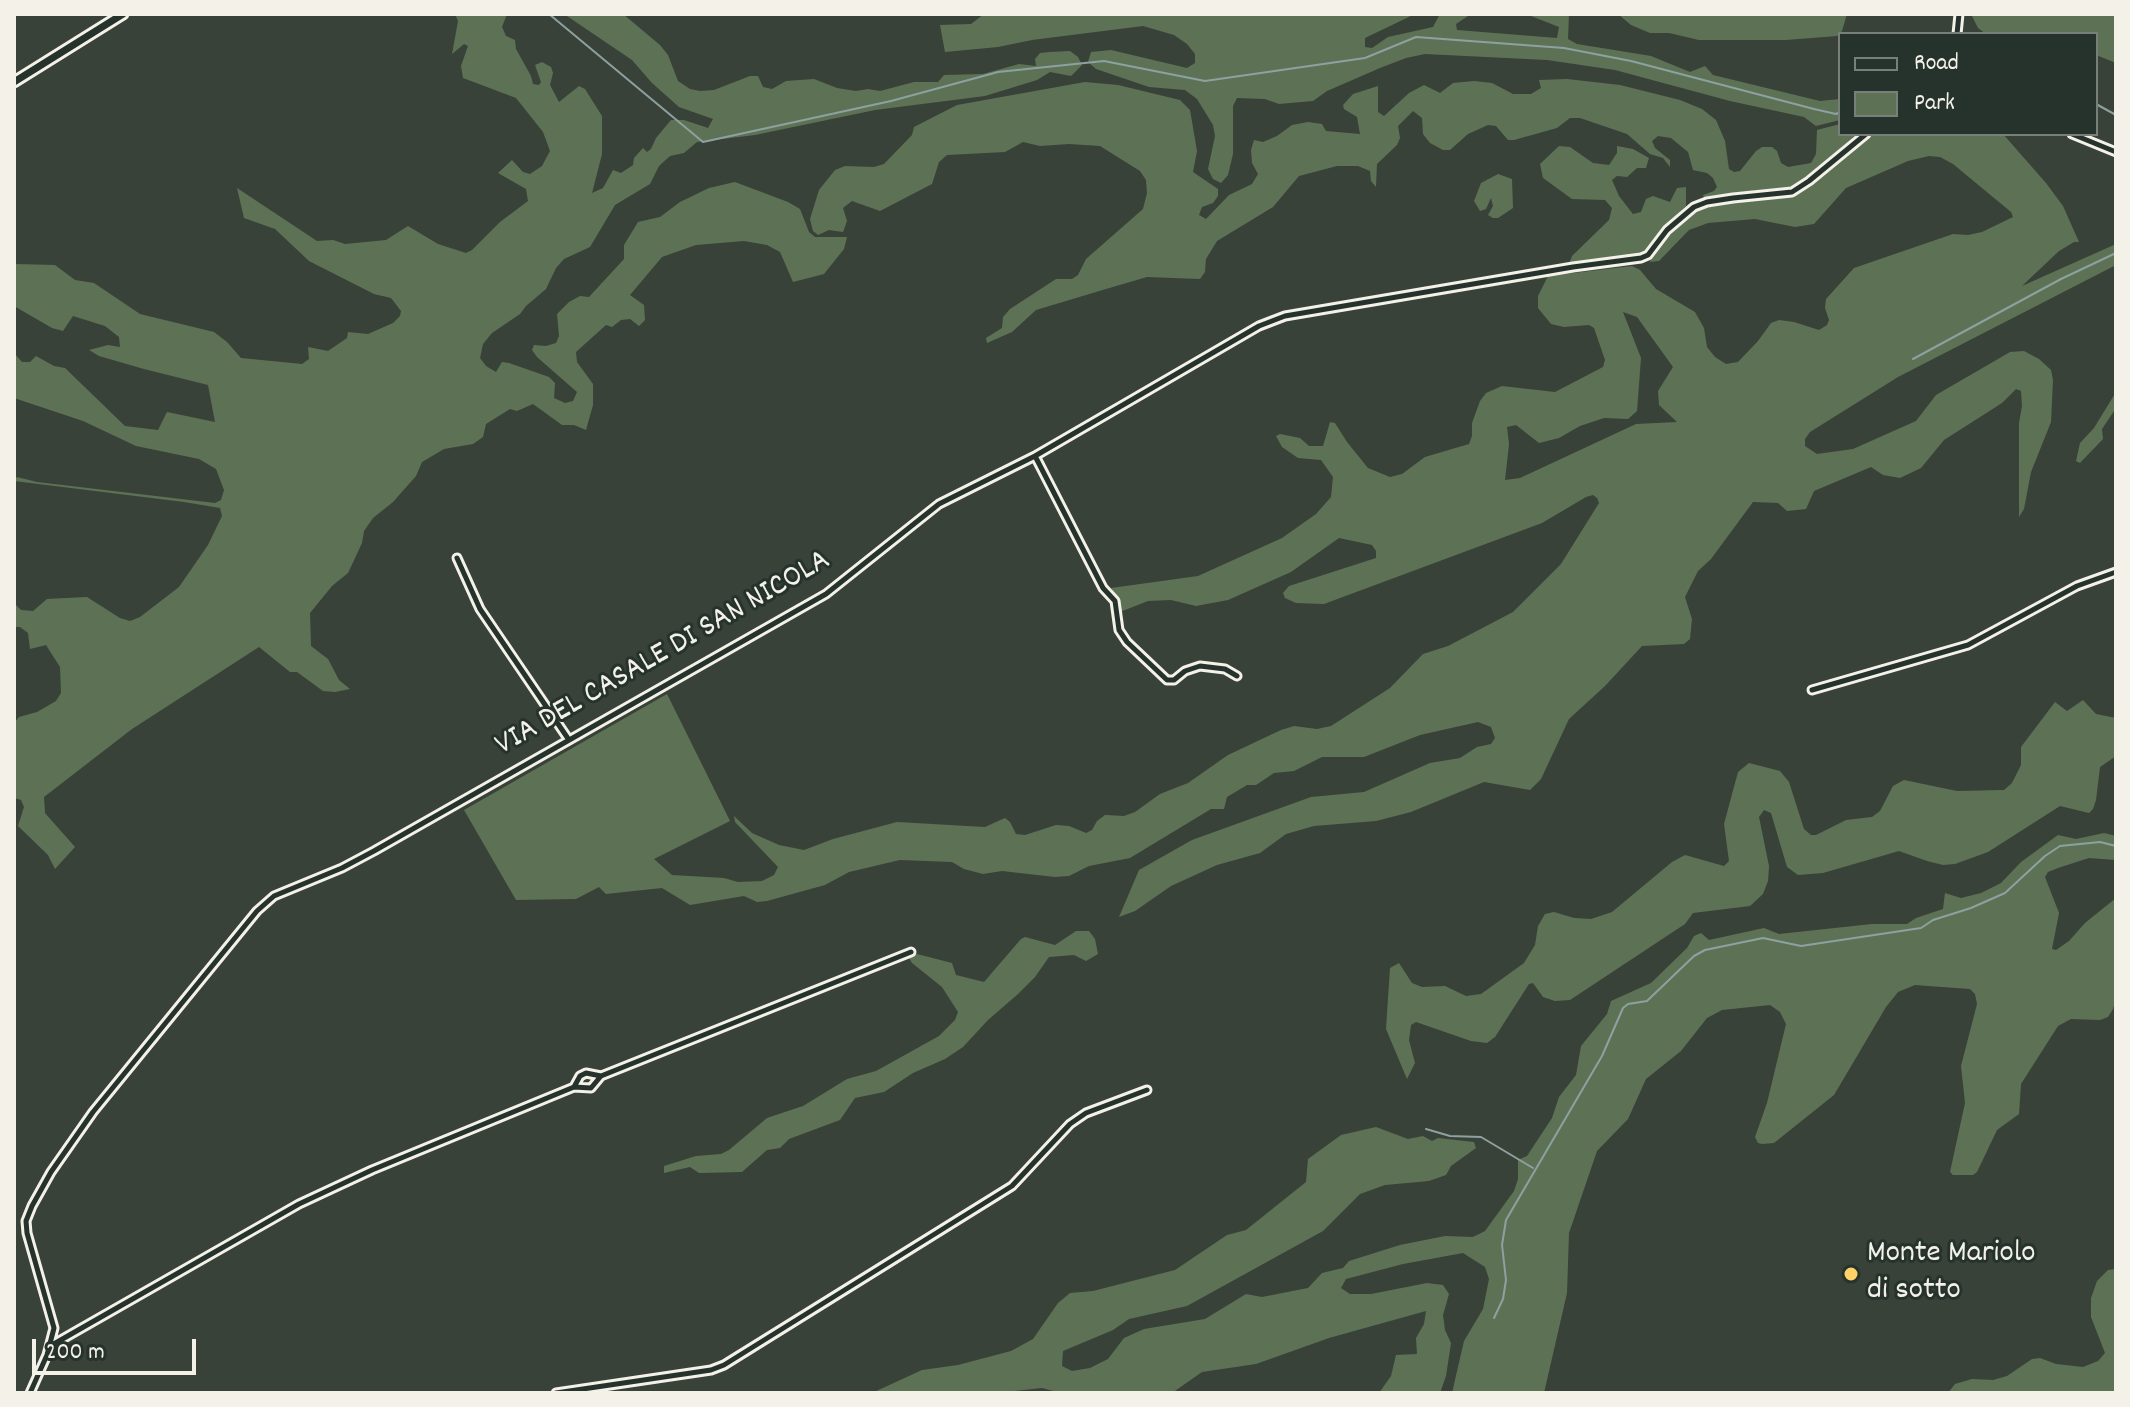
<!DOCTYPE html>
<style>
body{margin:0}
#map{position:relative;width:2130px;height:1407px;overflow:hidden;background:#394238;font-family:Dekko,sans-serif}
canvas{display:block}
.frame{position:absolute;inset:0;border:16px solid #f4f1e8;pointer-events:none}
.legend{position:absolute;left:1838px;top:32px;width:260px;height:104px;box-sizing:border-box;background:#26332d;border:2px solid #787f78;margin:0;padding:10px 14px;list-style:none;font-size:24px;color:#f4f1e8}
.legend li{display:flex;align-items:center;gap:16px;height:40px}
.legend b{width:40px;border:2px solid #787f78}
.scale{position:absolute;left:32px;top:1339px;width:164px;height:36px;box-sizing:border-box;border:4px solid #f4f1e8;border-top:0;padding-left:10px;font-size:24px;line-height:28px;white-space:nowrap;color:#f4f1e8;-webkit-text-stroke:6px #26332d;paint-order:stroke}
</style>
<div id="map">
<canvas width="2130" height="1407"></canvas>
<div class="frame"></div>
<ul class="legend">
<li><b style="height:10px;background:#26332d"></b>Road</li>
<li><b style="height:22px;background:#5d7255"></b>Park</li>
</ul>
<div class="scale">200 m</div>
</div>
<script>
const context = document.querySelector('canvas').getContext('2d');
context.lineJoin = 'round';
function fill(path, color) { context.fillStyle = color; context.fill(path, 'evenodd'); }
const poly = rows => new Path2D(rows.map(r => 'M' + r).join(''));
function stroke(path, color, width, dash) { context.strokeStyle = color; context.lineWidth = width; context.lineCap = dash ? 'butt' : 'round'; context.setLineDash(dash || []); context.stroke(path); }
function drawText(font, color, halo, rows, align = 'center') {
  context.font = font + ' Dekko,sans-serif'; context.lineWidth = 6; context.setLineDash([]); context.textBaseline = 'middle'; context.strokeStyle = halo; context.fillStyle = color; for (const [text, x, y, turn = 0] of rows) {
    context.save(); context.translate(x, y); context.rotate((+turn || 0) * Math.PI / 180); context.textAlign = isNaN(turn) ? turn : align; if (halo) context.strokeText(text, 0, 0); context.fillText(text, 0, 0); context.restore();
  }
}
const green = poly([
 [455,14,507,14,502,27,506,36,515,40,516,49,531,76,533,84,539,85,541,82,535,65,542,62,551,67,553,73,550,85,559,102,579,86,585,89,602,116,602,154,592,193,603,188,613,170,621,173,633,165,634,158,643,148,647,152,651,149,656,138,671,120,684,120,708,128,713,119,679,107,652,83,632,60,564,14,623,14,660,45,668,55,678,81,690,89,700,91,714,90,750,76,758,76,763,87,772,89,786,81,814,79,837,88,856,91,868,89,880,91,914,82,938,82,944,75,983,74,1019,64,1036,66,1035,59,1040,53,1050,52,1070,51,1078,57,1082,65,1071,76,1050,72,1037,80,985,96,875,110,755,135,697,142,684,153,670,156,659,166,650,184,615,205,590,247,564,259,556,268,546,289,526,306,520,314,492,333,483,344,480,358,486,366,496,372,502,362,509,363,549,377,555,383,554,398,565,403,573,401,577,392,537,357,532,350,534,345,546,346,556,343,559,336,557,314,569,302,580,296,589,297,624,259,624,245,638,222,660,217,680,202,709,188,735,182,788,202,800,209,809,232,815,237,847,237,844,249,824,274,793,282,780,252,767,245,744,241,696,245,662,257,630,295,644,305,645,320,639,326,630,319,621,320,612,327,606,325,576,352,577,362,593,384,593,405,586,430,574,425,562,425,533,404,517,411,510,409,486,424,483,437,473,444,444,449,422,462,416,476,393,502,373,518,364,531,362,543,348,573,332,586,310,613,311,646,328,659,339,680,350,689,335,692,323,691,297,672,290,672,259,647,132,729,44,797,45,813,75,847,55,869,48,855,18,826,24,807,21,800,14,798,14,723,19,717,37,712,56,701,61,693,60,667,46,645,30,649,28,633,20,627,14,627,14,603,21,610,33,611,47,599,87,597,120,618,130,621,140,617,179,587,208,545,222,516,220,508,184,502,14,481,17,477,37,482,215,503,221,500,224,490,216,469,199,459,136,446,83,421,14,398,14,353,22,362,30,362,36,356,54,366,65,368,125,426,158,430,167,412,215,422,208,385,144,369,99,356,89,350,108,345,120,347,119,337,105,326,73,316,63,331,52,328,14,306,14,264,55,265,75,280,94,283,140,314,214,332,227,342,241,358,302,364,309,359,308,347,328,351,347,338,348,332,368,334,393,323,400,316,401,311,391,298,374,294,309,261,275,229,244,218,237,188,317,241,333,240,345,244,386,240,408,226,438,244,466,253,472,250,500,222,528,201,526,189,498,173,512,160,523,172,530,174,542,166,550,151,543,132,516,98,463,78,461,66,468,46,464,44,452,54,458,21],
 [984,14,1415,14,1365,38,1365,47,1372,48,1388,37,1433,27,1440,14,1471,14,1456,24,1457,30,1557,38,1559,27,1526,14,1569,14,1568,39,1577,44,1651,56,1690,72,1705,66,1713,75,1820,101,1840,99,1840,120,1816,126,1804,117,1730,101,1615,70,1547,60,1425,54,1406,58,1380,68,1327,91,1313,101,1279,104,1265,99,1237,98,1233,106,1233,154,1228,175,1221,183,1213,179,1208,169,1215,136,1213,125,1197,99,1185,90,1149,87,1096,69,1088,62,1091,52,1111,50,1187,68,1195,63,1195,54,1187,44,1174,35,1143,26,1032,40,998,47,945,52,940,25,971,24],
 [1618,14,1847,14,1842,31,1837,36,1786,40,1699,40,1669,33,1650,33,1631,25],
 [1971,14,2116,14,2116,63,2096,55,2096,34,1986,34,1978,28],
 [1567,79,1620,85,1680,100,1702,109,1716,120,1725,141,1729,169,1734,172,1740,171,1756,151,1762,147,1772,147,1777,151,1781,163,1788,167,1811,163,1816,154,1817,130,1840,124,1840,134,1857,134,1799,184,1789,189,1757,190,1705,200,1703,195,1714,191,1717,187,1713,178,1707,173,1693,170,1688,152,1671,138,1658,136,1652,141,1655,148,1670,160,1670,167,1663,158,1650,154,1627,134,1580,118,1570,118,1557,128,1514,140,1508,140,1496,126,1488,125,1468,134,1450,150,1443,150,1430,143,1423,134,1422,118,1413,111,1398,126,1400,138,1397,145,1377,164,1376,187,1371,181,1370,171,1358,166,1337,166,1299,176,1273,207,1217,241,1206,259,1205,272,1200,279,1147,277,1106,289,1036,310,1012,332,987,343,986,338,1002,328,1003,317,1010,309,1056,279,1072,279,1078,275,1086,259,1143,209,1147,193,1146,180,1140,171,1100,146,1069,144,1040,146,1023,142,1005,152,947,155,939,162,932,184,880,211,852,201,843,208,847,221,843,232,829,230,818,235,813,231,810,219,819,190,835,170,845,166,874,167,884,164,912,135,914,127,957,105,1085,82,1118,85,1180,100,1190,110,1197,151,1193,172,1218,189,1218,196,1213,203,1202,207,1199,215,1206,219,1229,195,1252,184,1258,174,1252,163,1251,150,1254,140,1263,142,1277,136,1292,125,1308,122,1322,124,1326,131,1360,134,1357,117,1344,109,1343,105,1353,94,1378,86,1378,112,1384,116,1409,93,1424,85,1440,93,1453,83,1474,81,1492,83,1513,94,1531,94,1541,88,1539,80],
 [1872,134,2003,134,2046,183,2063,206,2079,242,2074,242,2059,251,2022,286,2116,244,2116,265,1898,377,1810,432,1805,439,1805,446,1817,454,1853,449,1916,421,1936,395,2010,352,2024,351,2039,359,2051,370,2053,380,2051,422,2031,472,2024,509,2019,517,2019,423,2022,406,2021,391,2016,389,2002,403,1944,440,1921,468,1900,478,1883,475,1871,467,1814,491,1806,509,1787,511,1778,503,1753,502,1711,559,1698,571,1685,597,1692,619,1690,639,1684,644,1642,646,1605,686,1569,719,1541,779,1530,790,1484,782,1411,812,1376,821,1314,826,1286,834,1260,853,1217,865,1171,886,1135,911,1119,917,1139,870,1192,840,1311,797,1364,792,1430,763,1460,758,1477,747,1491,744,1495,738,1491,727,1478,722,1420,735,1364,757,1322,757,1294,771,1274,773,1256,785,1247,785,1227,797,1224,809,1211,809,1130,858,1089,866,1069,876,1055,877,1002,871,983,874,964,869,952,862,900,860,849,872,825,885,767,901,757,902,744,896,690,905,662,888,606,894,599,887,576,899,516,900,464,810,667,694,730,821,654,859,672,875,724,878,738,882,762,881,774,875,778,867,735,822,734,816,752,833,779,845,804,850,833,839,897,822,985,827,1005,818,1010,822,1016,834,1025,835,1056,825,1069,826,1086,833,1092,830,1097,821,1105,815,1124,816,1135,812,1160,794,1188,783,1228,755,1281,730,1294,726,1317,729,1331,726,1390,688,1423,654,1448,646,1513,612,1561,564,1599,503,1597,498,1593,495,1586,497,1542,523,1324,604,1296,603,1285,598,1283,593,1289,586,1376,558,1376,551,1372,545,1339,538,1291,572,1228,600,1196,606,1171,600,1148,601,1120,612,1118,599,1111,588,1198,576,1282,538,1316,514,1331,497,1333,477,1321,460,1298,458,1282,447,1276,436,1280,434,1300,438,1309,446,1323,446,1330,422,1335,423,1347,442,1368,468,1390,477,1402,474,1425,457,1469,444,1472,436,1472,423,1480,401,1486,393,1502,386,1555,392,1603,367,1605,360,1594,328,1589,325,1564,327,1551,324,1538,308,1538,296,1548,276,1632,266,1640,270,1656,289,1695,312,1704,328,1707,347,1715,357,1726,364,1738,362,1758,341,1771,323,1779,320,1794,322,1819,330,1827,325,1829,320,1825,308,1826,299,1854,268,1953,234,1968,235,1982,232,2013,217,2011,212,1953,164,1940,157,1929,156,1908,161,1846,188,1814,224,1795,227,1755,219,1708,223,1689,230,1659,261,1650,262,1652,255,1690,213,1698,208,1712,204,1792,196],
 [1623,312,1637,317,1673,367,1658,391,1659,405,1677,422,1636,424,1520,478,1505,480,1509,444,1507,427,1516,425,1539,443,1559,438,1580,426,1604,418,1628,419,1637,411,1641,358],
 [1559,146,1570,147,1593,163,1609,165,1617,153,1617,146,1633,149,1649,158,1646,168,1637,168,1627,177,1617,176,1612,180,1619,196,1633,214,1641,212,1646,199,1653,196,1670,202,1677,188,1686,187,1686,206,1663,228,1642,254,1569,264,1572,256,1609,220,1612,208,1605,200,1572,199,1543,178,1540,164],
 [1498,174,1512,179,1513,208,1498,218,1493,218,1488,215,1493,206,1491,198,1486,209,1480,211,1474,201,1481,183],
 [2116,392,2116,408,2102,429,2103,439,2080,463,2076,461,2080,443,2094,428],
 [2083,700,2096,714,2116,718,2116,756,2100,767,2096,800,2093,809,2089,813,2060,806,1988,852,1955,864,1943,865,1927,861,1899,851,1823,873,1798,875,1787,867,1771,813,1764,810,1759,817,1769,866,1768,881,1763,894,1750,906,1693,913,1685,924,1570,1000,1555,1001,1543,997,1533,983,1529,984,1495,1037,1487,1043,1471,1041,1416,1022,1411,1025,1409,1040,1415,1063,1407,1079,1386,1029,1390,968,1399,963,1412,983,1422,987,1445,986,1466,996,1481,994,1524,963,1535,945,1538,926,1545,914,1554,912,1574,918,1591,919,1612,912,1672,862,1685,855,1724,866,1729,861,1724,824,1738,772,1749,763,1780,771,1789,782,1804,829,1811,835,1816,835,1846,820,1872,817,1880,811,1893,786,1904,780,1957,791,2004,790,2012,783,2021,765,2021,747,2055,702,2067,711],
 [2104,833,2116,836,2116,860,2089,858,2058,868,2048,872,2045,877,2059,913,2052,949,2056,950,2069,941,2085,923,2116,898,2116,997,2113,1009,2108,1017,2100,1020,2071,1019,2058,1026,2021,1084,2019,1114,1997,1130,1977,1172,1973,1175,1953,1175,1950,1172,1965,1103,1961,1066,1977,1004,1975,994,1970,989,1915,985,1898,992,1886,1007,1834,1095,1774,1143,1762,1144,1758,1143,1755,1137,1767,1103,1786,1024,1780,1012,1770,1005,1722,1010,1707,1018,1681,1051,1646,1079,1628,1119,1597,1151,1569,1233,1567,1293,1544,1393,1452,1393,1464,1341,1483,1309,1489,1279,1485,1267,1463,1253,1403,1264,1346,1279,1341,1288,1350,1294,1371,1294,1427,1283,1443,1285,1449,1294,1443,1315,1445,1330,1451,1343,1446,1376,1440,1393,1379,1393,1391,1376,1396,1355,1417,1354,1416,1338,1424,1324,1426,1311,1329,1338,1256,1364,1202,1372,1172,1393,1061,1393,1042,1388,996,1393,872,1393,922,1370,958,1365,1011,1351,1033,1339,1058,1303,1070,1293,1093,1291,1175,1270,1227,1235,1246,1230,1306,1182,1308,1159,1341,1135,1376,1127,1408,1139,1423,1136,1432,1141,1438,1138,1474,1142,1476,1148,1451,1166,1446,1175,1429,1181,1385,1185,1360,1194,1323,1231,1187,1306,1129,1319,1113,1330,1063,1351,1062,1366,1072,1371,1090,1368,1108,1359,1124,1338,1144,1329,1205,1319,1246,1294,1262,1297,1308,1288,1322,1273,1343,1268,1349,1261,1400,1245,1445,1236,1473,1237,1485,1231,1514,1191,1518,1179,1518,1160,1527,1156,1552,1118,1559,1097,1576,1075,1581,1046,1607,1014,1611,1001,1651,983,1687,948,1694,936,1701,933,1709,940,1764,928,1779,934,1872,924,1907,924,1916,918,1943,909,1945,893,1961,898,1981,893,2001,883,2021,862,2058,835,2076,839],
 [1076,931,1089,931,1095,939,1098,954,1086,961,1074,955,1049,957,1035,977,1018,994,988,1020,963,1047,945,1059,913,1073,884,1092,855,1098,840,1120,789,1139,780,1148,767,1150,742,1172,699,1173,690,1167,664,1173,664,1166,696,1156,721,1154,729,1150,767,1118,803,1106,847,1079,876,1071,939,1036,955,1020,958,1012,942,987,912,963,909,958,917,954,952,963,956,975,984,982,1021,939,1025,937,1055,945],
 [2116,1269,2116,1393,1948,1393,1955,1384,1972,1379,1993,1380,2007,1376,2032,1359,2040,1358,2056,1364,2083,1367,2098,1361,2105,1353,2091,1317,2091,1298,2097,1281,2108,1270]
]);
const stream = poly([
 [549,14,703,142,891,101,998,72,1104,61,1205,81,1365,58,1416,37,1564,48,1631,61,1814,109,1836,114,1840,112],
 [2096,104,2116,115],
 [1913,359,2061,279,2116,253],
 [1426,1129,1450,1136,1481,1137,1533,1168],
 [1494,1318,1503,1299,1506,1280,1502,1245,1506,1220,1602,1056,1623,1008,1628,1004,1647,1001,1694,956,1705,950,1763,938,1801,946,1921,928,1933,920,1971,908,2005,893,2045,856,2060,846,2100,842,2116,846]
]);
const minor = poly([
 [1957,34,1959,14],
 [2072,134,2116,152],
 [1035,456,1103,588,1115,601,1119,630,1127,642,1167,680,1174,680,1185,671,1200,666,1225,669,1237,676],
 [457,558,480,609,569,740],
 [1812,690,1968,645,2077,586,2116,572],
 [574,1087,580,1076,586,1073,601,1076],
 [52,1345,299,1204,372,1170,574,1087,591,1088,601,1076,911,952],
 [30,1393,47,1355,54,1328,27,1233,26,1221,32,1206,51,1172,93,1112,257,911,274,896,342,868,374,851,826,594,939,504,1035,456,1259,326,1285,316,1573,267,1641,258,1648,255,1667,230,1694,207,1707,202,1733,198,1792,192,1809,181,1866,134],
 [556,1393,711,1370,724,1365,1012,1186,1070,1124,1086,1113,1147,1090]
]);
const major = poly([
 [14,82,123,14]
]);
const markers = [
 [1851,1274,8,"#ffd166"]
];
const streetNames = [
 ["VIA DEL CASALE DI SAN NICOLA",664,655,-30]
];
const poiNames = [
 ["Monte Mariolo",1867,1256],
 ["di sotto",1867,1293]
];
fill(green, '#5d7255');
stroke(stream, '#8da1a0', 2);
stroke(minor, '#f4f1e8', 11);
stroke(major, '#f4f1e8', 13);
stroke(minor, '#26332d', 5);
stroke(major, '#26332d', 7);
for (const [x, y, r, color] of markers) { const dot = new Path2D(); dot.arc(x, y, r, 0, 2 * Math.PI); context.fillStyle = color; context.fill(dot); stroke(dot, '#26332d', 3); }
drawText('32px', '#f4f1e8', '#26332d', streetNames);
drawText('32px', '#f4f1e8', '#26332d', poiNames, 'left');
</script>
